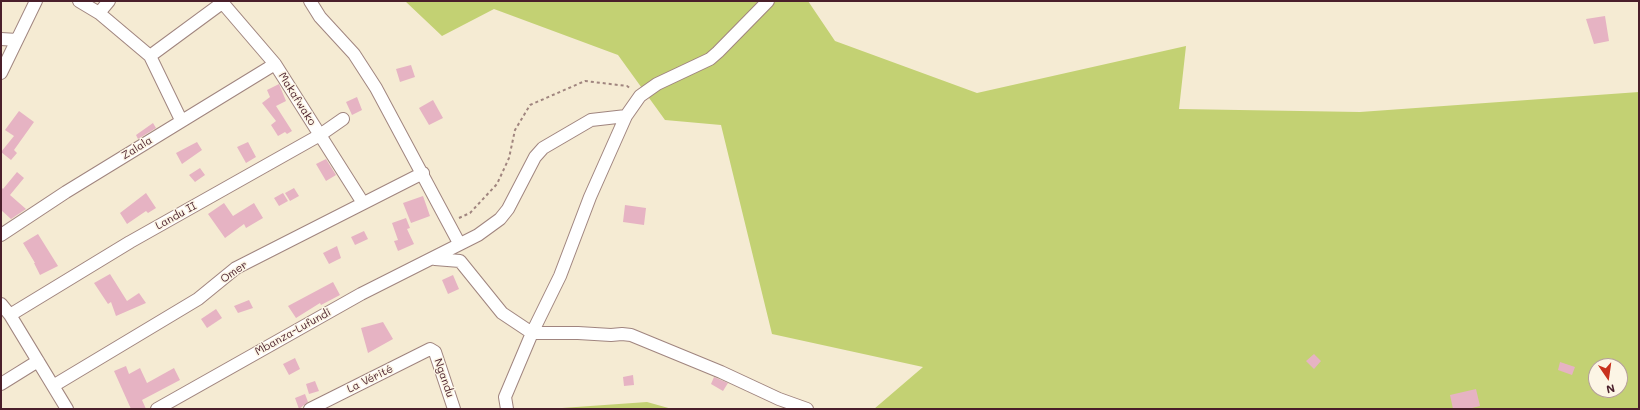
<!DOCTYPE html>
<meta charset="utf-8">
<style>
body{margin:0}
#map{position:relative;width:1640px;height:410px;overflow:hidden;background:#f5ebd3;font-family:Mali,sans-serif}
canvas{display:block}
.frame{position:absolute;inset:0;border:2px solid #4a1f2b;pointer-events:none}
.north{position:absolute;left:1588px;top:358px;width:40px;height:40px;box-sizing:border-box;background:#fcf5e5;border:1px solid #b59f9b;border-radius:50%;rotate:167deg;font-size:11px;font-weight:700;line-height:16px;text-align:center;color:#4a1f2b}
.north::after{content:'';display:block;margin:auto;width:14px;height:18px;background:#c8321e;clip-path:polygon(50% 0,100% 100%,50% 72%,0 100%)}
</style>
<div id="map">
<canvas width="1640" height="410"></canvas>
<div class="frame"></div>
<div class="north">N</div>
</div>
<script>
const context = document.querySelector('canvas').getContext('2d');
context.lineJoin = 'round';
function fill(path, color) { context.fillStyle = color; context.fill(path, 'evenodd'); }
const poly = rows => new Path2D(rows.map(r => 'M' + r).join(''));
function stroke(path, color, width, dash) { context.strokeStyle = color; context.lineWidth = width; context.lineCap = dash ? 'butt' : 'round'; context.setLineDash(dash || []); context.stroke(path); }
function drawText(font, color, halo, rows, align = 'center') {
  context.font = font + ' Mali,sans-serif'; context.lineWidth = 3; context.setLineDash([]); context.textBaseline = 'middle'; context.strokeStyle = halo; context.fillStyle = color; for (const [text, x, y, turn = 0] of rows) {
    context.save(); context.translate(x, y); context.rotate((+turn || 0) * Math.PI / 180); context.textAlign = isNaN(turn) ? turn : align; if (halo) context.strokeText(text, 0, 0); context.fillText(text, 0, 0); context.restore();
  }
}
const green = poly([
 [405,1,808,1,835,41,977,93,1186,46,1179,109,1360,112,1639,92,1639,409,874,409,923,367,772,334,721,125,665,120,618,55,494,9,442,36],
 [1596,366,1620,366,1620,390,1596,390],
 [647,402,672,409,562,408]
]);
const building = poly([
 [1605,16,1609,41,1594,44,1586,19],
 [411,65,415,77,400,82,396,69],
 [279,84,286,101,276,106,292,131,287,134,285,132,278,136,271,125,276,121,262,103,270,97,267,90],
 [357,97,362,110,352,115,346,102],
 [433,100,443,118,429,125,419,108],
 [19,111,34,122,14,150,17,153,11,160,1,152,14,136,5,130],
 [153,123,156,128,138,139,136,135],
 [197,142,202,150,182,164,176,153],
 [248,142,256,157,246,163,237,147],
 [326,159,336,175,326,181,316,164],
 [200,168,205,175,195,182,189,175],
 [17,172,24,178,10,195,26,209,11,219,1,210,1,187,3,189],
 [294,188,299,196,290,201,285,193],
 [146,193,156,208,148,213,146,211,127,224,120,213],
 [283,193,288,201,279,206,274,198],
 [423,196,430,216,411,223,403,203],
 [224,203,233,216,254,203,263,218,246,228,244,224,225,238,208,214],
 [625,205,646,208,644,225,623,222],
 [406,218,410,228,407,229,414,244,398,251,394,241,398,240,392,223],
 [364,231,368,239,355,245,351,237],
 [38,234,58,266,40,275,34,263,35,263,23,243],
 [337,246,341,258,329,264,323,253],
 [110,274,127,301,139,293,146,303,116,316,111,302,108,304,94,283],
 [453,275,459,289,448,294,442,280],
 [333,282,340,295,321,305,320,303,296,318,288,306],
 [249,300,253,308,238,313,234,306],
 [216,309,222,318,207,328,201,319],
 [383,322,393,339,368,353,361,328],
 [1314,354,1321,361,1314,369,1306,361],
 [295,358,300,369,289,375,283,364],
 [1560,362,1575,367,1572,375,1558,370],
 [126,366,129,374,140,368,147,383,174,368,180,380,142,400,146,409,131,409,114,371],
 [633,375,634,385,624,386,623,377],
 [714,377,728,383,723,391,711,384],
 [315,381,319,391,309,394,306,384],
 [1476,389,1480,406,1468,409,1453,409,1450,395],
 [305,394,308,402,299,409,295,398]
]);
const path = poly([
 [459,218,470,213,497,184,509,158,515,130,530,105,585,81,627,86,631,89]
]);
const street = poly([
 [79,1,99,13,150,56,181,120],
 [221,1,275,64,363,203],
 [310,1,320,17,354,54,376,88,459,243],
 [99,13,109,1],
 [1,39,17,40],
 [150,56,222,3],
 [1,73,36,1],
 [1,235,66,192,275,64],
 [435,259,460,261,502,313,532,333,578,333,611,335,622,334,631,335,721,372,779,399,807,409],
 [1,304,10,315,67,409],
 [10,315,130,242,320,135,343,119],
 [1,384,38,361],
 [53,386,198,299,236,268,423,173],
 [157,409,361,294,478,235,500,219,508,209,535,157,543,148,591,120,626,116],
 [310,409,430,349,435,352,454,409],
 [507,409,505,397,532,333,560,276,590,197,626,116,640,96,657,84,710,59,718,52,768,1]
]);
const streetNames = [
 ["Makafwako",297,99,58],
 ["Zalala",137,148,-32],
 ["Landu II",176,216,-29],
 ["Omer",234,272,-35],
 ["Mbanza-Lufundi",293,332,-29],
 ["Ngandu",444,378,71],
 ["La Vérité",370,379,-26]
];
fill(green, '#c3d173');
fill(building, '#e6b3c3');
stroke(street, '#a0857f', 14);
stroke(path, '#a0857f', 2, [3, 3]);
stroke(street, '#fff', 12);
drawText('11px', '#4a1f2b', '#fcf5e5', streetNames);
</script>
